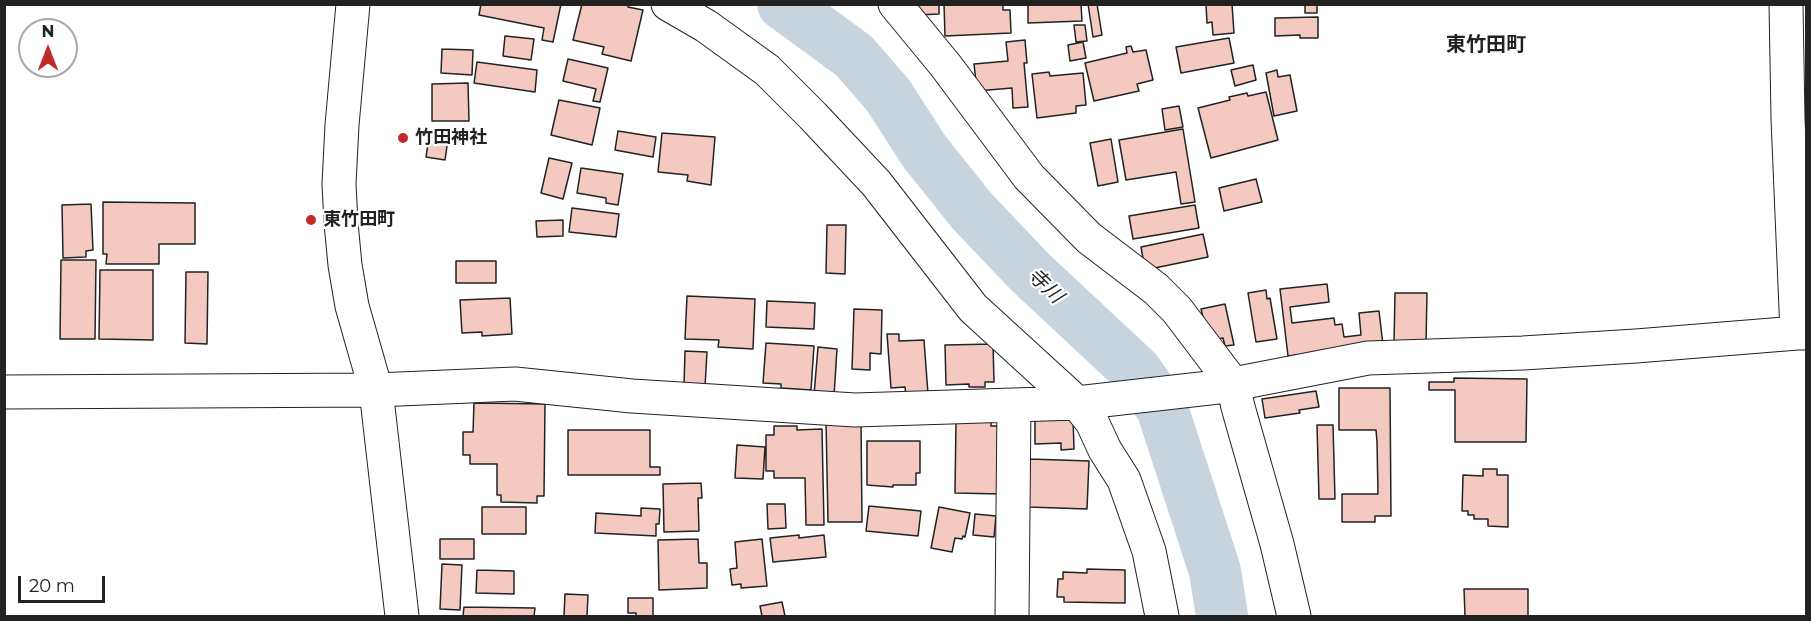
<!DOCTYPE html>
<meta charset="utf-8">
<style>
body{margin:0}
#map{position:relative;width:1811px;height:621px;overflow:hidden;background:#fff;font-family:Montserrat,sans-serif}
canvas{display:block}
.frame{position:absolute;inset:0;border:6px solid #222;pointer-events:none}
.north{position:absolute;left:18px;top:18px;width:60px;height:60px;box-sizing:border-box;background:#fff;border:2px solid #a7a7a7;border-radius:50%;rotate:0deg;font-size:16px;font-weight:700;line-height:24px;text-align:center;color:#222}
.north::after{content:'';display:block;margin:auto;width:21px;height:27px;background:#c62828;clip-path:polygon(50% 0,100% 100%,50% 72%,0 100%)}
.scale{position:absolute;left:18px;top:576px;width:87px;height:27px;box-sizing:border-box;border:3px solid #222;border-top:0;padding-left:8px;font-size:18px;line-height:21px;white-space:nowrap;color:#222;-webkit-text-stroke:4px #fff;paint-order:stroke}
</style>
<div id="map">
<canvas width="1811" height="621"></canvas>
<div class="frame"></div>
<div class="north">N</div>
<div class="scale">20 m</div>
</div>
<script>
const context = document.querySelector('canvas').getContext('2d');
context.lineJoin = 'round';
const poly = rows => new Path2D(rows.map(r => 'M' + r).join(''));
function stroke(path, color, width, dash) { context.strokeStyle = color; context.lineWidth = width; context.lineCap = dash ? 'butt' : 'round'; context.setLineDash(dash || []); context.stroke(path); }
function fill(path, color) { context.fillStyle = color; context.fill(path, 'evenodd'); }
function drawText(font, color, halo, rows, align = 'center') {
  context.font = font + ' Montserrat,"Noto Sans JP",sans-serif'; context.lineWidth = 4.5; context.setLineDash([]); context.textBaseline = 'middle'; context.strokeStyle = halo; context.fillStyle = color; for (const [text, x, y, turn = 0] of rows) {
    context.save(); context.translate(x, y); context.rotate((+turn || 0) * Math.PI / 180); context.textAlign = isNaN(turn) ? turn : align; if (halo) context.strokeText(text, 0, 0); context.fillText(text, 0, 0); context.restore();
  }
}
const river = poly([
 [783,4,854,56,888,95,924,151,972,211,1030,272,1136,371,1162,408,1215,571,1222,616]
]);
const building = poly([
 [481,4,561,4,553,42,542,40,544,28,479,15,481,4],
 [582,4,628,4,628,7,643,10,631,61,602,54,604,47,573,40,582,4],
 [916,4,939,4,939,14,917,15,916,4],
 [944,4,1003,4,1003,10,1010,10,1011,33,945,36,944,4],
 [1028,4,1081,4,1082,21,1028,23,1028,4],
 [1088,4,1097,4,1102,35,1093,37,1088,4],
 [1206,4,1232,4,1234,33,1213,35,1212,22,1207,23,1206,4],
 [1305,4,1317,4,1317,13,1305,13,1305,4],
 [1318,17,1318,38,1300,38,1300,35,1275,36,1275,18,1318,17],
 [1074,25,1085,25,1087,41,1076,42,1074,25],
 [505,36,534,39,531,60,503,56,505,36],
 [1229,38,1234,63,1181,73,1176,47,1229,38],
 [1025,40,1027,63,1024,63,1028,107,1013,108,1012,88,977,91,974,64,1008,61,1006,42,1025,40],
 [1083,42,1086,58,1070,61,1068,45,1083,42],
 [1131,46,1133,52,1146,50,1153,80,1137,84,1139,91,1094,101,1085,63,1127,53,1126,47,1131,46],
 [442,49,473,50,472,75,441,73,442,49],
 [568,59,608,68,600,102,593,101,596,89,563,81,568,59],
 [477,62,537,70,535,92,474,83,477,62],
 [1253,65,1256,80,1235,86,1231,70,1253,65],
 [1277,70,1278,77,1290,75,1297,111,1274,116,1266,73,1277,70],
 [1049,72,1050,76,1083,73,1086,105,1076,106,1076,113,1037,118,1032,74,1049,72],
 [468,83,469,121,432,121,432,84,468,83],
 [1266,92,1278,140,1211,158,1198,108,1230,100,1229,97,1247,93,1248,96,1266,92],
 [559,100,600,108,592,145,551,135,559,100],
 [1179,106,1183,127,1165,130,1162,109,1179,106],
 [1183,129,1195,202,1181,204,1176,172,1126,180,1119,140,1183,129],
 [430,130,449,133,445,160,426,157,430,130],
 [618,131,656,137,653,157,615,150,618,131],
 [662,133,715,137,711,185,687,181,688,175,658,172,662,133],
 [1111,139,1118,182,1098,186,1090,143,1111,139],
 [549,158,572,163,563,199,541,193,549,158],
 [581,168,623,174,618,205,606,203,606,198,577,193,581,168],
 [1256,179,1262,202,1224,211,1219,188,1256,179],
 [103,202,195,203,195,244,159,244,159,264,106,264,107,254,103,254,103,202],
 [91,204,93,250,86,251,86,257,63,258,62,205,91,204],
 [1195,205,1199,228,1133,239,1129,216,1195,205],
 [572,208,619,214,616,237,569,232,572,208],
 [563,220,563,236,537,237,536,221,563,220],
 [827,225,846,225,845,274,826,273,827,225],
 [1203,234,1208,257,1145,270,1141,247,1203,234],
 [61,260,96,260,95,339,60,339,61,260],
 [456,261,496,261,496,283,456,283,456,261],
 [100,270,153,270,153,340,99,339,100,270],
 [186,272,208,272,207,344,185,343,186,272],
 [1327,284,1329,302,1290,307,1292,323,1334,318,1335,325,1342,324,1344,337,1361,335,1359,313,1379,311,1383,345,1288,356,1280,289,1327,284],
 [1266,290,1267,299,1270,298,1277,339,1256,342,1248,293,1266,290],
 [1395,293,1427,293,1426,343,1394,343,1395,293],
 [687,296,755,299,753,349,718,347,719,340,685,339,687,296],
 [510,298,512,334,482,336,482,332,462,333,460,300,510,298],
 [767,301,815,303,814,329,766,327,767,301],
 [1225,304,1234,345,1225,346,1223,338,1209,341,1201,309,1225,304],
 [854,309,882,310,881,354,870,353,870,370,852,369,854,309],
 [887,334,899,334,899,341,924,340,928,394,906,396,905,387,891,388,887,334],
 [766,343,814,346,811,390,781,388,781,384,763,383,766,343],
 [993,344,994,382,985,382,985,387,969,387,969,384,946,385,945,345,993,344],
 [818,347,837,349,834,396,814,395,818,347],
 [685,351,707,352,705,387,684,386,685,351],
 [1454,378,1527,379,1526,442,1455,442,1455,390,1429,390,1429,382,1454,382,1454,378],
 [1339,388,1390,388,1391,516,1375,516,1375,522,1342,522,1342,494,1378,494,1377,442,1376,430,1339,430,1339,388],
 [1316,391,1319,407,1299,410,1300,413,1265,418,1262,399,1316,391],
 [474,403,545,404,544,496,537,496,537,503,501,502,501,495,497,495,497,464,470,464,470,455,463,455,463,432,473,432,474,403],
 [1035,418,1073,418,1074,449,1061,450,1061,443,1035,444,1035,418],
 [826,421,861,421,862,522,828,522,826,421],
 [956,421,991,421,991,426,1000,426,1001,494,955,493,956,421],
 [1317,425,1333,425,1335,499,1319,499,1317,425],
 [774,426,797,426,797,430,822,429,824,525,806,525,805,478,774,478,774,471,766,471,766,435,774,435,774,426],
 [568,430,650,430,650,467,660,467,660,475,568,475,568,430],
 [867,441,920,441,920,473,916,473,916,485,893,485,893,487,867,485,867,441],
 [737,445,765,447,763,479,735,478,737,445],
 [1030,459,1089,461,1087,509,1028,507,1030,459],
 [1483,469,1497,469,1497,475,1508,475,1508,527,1488,526,1488,519,1474,519,1474,515,1468,515,1468,511,1462,511,1463,475,1483,476,1483,469],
 [701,483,702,498,698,498,699,531,664,532,663,484,701,483],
 [767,504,785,504,786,528,768,529,767,504],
 [869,506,921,511,918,536,866,531,869,506],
 [482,507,526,507,526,534,482,534,482,507],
 [939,507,970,513,965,537,963,536,962,539,955,538,952,552,931,548,939,507],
 [641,508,660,509,659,524,656,524,656,536,595,533,596,513,641,516,641,508],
 [975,514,996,516,994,537,973,535,975,514],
 [799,535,799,538,824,535,826,557,773,562,770,538,799,535],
 [440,539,474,539,474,559,440,559,440,539],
 [698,539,699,563,707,563,707,588,659,590,658,540,698,539],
 [762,539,767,586,741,588,741,584,732,585,730,569,737,568,735,542,762,539],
 [442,564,462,565,460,610,440,609,442,564],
 [1087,569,1125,570,1125,603,1064,602,1064,597,1057,597,1058,579,1063,579,1063,572,1087,573,1087,569],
 [477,570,514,571,514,594,476,593,477,570],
 [1464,589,1528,589,1528,616,1465,616,1464,589],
 [565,594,588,595,587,616,564,616,565,594],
 [628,598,653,598,653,616,636,616,636,613,628,613,628,598],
 [782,602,785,616,762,616,760,606,782,602],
 [464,607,535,608,534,616,463,616,464,607]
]);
const minor = poly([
 [353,4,342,125,339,184,341,223,345,265,352,306,376,390,402,616],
 [668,4,706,26,767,70,813,116,876,183,973,308,1077,403,1092,422,1105,450,1124,480,1149,551,1162,616],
 [895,4,946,66,1029,177,1089,238,1156,289,1177,310,1233,384,1238,407,1277,544,1294,616],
 [1786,4,1788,119,1797,333],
 [4,392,376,390,515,384,632,396,855,410,1077,403,1218,387,1368,358,1523,353,1636,346,1797,333,1806,333],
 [1012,616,1014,405]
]);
const markers = [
 [403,138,6,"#c62828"],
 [311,220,6,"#c62828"]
];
const poiNames = [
 ["竹田神社",415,138],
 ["東竹田町",323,220]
];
const neighbourhoodNames = [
 ["東竹田町",1486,45]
];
const waterNames = [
 ["寺川",1045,286,44]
];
stroke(river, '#c7d3dd', 52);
fill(building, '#f3c9c0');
stroke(building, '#222', 1.5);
stroke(minor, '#222', 35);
stroke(minor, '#fff', 33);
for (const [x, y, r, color] of markers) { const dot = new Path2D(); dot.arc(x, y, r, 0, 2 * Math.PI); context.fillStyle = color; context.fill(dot); stroke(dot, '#fff', 2); }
drawText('bold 18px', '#222', '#fff', poiNames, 'left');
drawText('bold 20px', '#222', '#fff', neighbourhoodNames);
drawText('italic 20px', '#222', '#fff', waterNames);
</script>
